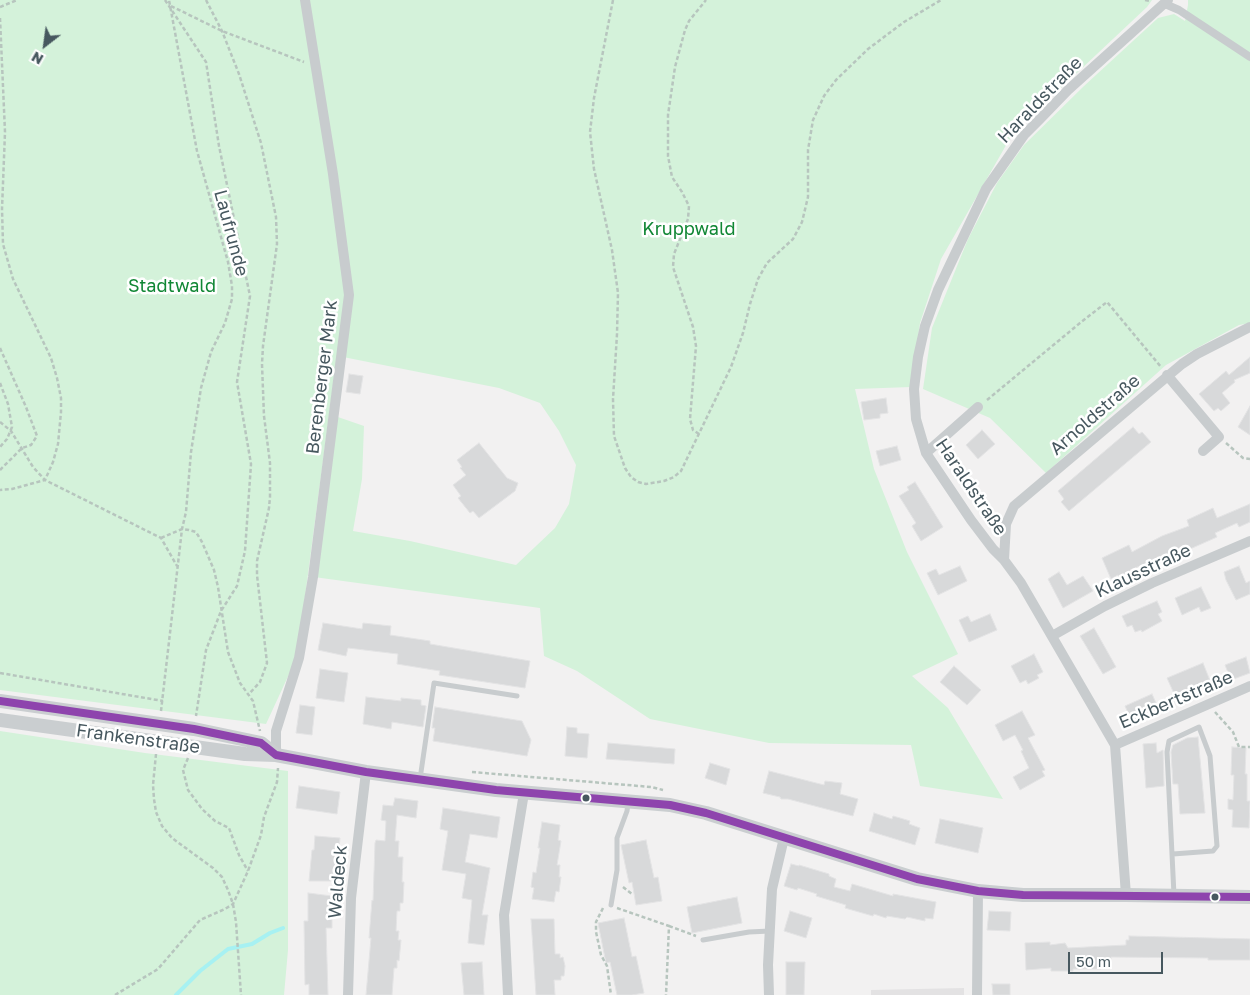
<!DOCTYPE html>
<meta charset="utf-8">
<style>
body{margin:0}
#map{position:relative;width:1250px;height:995px;overflow:hidden;background:#f2f1f1;font-family:"Golos Text",sans-serif}
canvas{display:block}
.north{position:absolute;left:20px;top:20px;width:50px;height:50px;-webkit-text-stroke:4px #fff;paint-order:stroke;rotate:210deg;font-size:14px;font-weight:700;line-height:20px;text-align:center;color:#47585f}
.north::after{content:'';display:block;margin:auto;width:18px;height:22px;background:#47585f;clip-path:polygon(50% 0,100% 100%,50% 72%,0 100%)}
.scale{position:absolute;left:1068px;top:952px;width:95px;height:22px;box-sizing:border-box;border:2px solid #47585f;border-top:0;padding-left:6px;font-size:15px;line-height:18px;white-space:nowrap;color:#47585f;-webkit-text-stroke:4px #fff;paint-order:stroke}
</style>
<div id="map">
<canvas width="1250" height="995"></canvas>
<div class="north">N</div>
<div class="scale">50 m</div>
</div>
<script>
const context = document.querySelector('canvas').getContext('2d');
context.lineJoin = 'round';
function fill(path, color) { context.fillStyle = color; context.fill(path, 'evenodd'); }
const poly = rows => new Path2D(rows.map(r => 'M' + r).join(''));
function stroke(path, color, width, dash) { context.strokeStyle = color; context.lineWidth = width; context.lineCap = dash ? 'butt' : 'round'; context.setLineDash(dash || []); context.stroke(path); }
function drawText(font, color, halo, rows, align = 'center') {
  context.font = font + ' "Golos Text",sans-serif'; context.lineWidth = 5; context.setLineDash([]); context.textBaseline = 'middle'; context.strokeStyle = halo; context.fillStyle = color; for (const [text, x, y, turn = 0] of rows) {
    context.save(); context.translate(x, y); context.rotate((+turn || 0) * Math.PI / 180); context.textAlign = isNaN(turn) ? turn : align; if (halo) context.strokeText(text, 0, 0); context.fillText(text, 0, 0); context.restore();
  }
}
const education = poly([
 [964,988,964,995,871,995,871,990]
]);
const green = poly([
 [0,0,306,0,345,295,297,657,266,724,0,690],
 [307,0,1152,0,1147,7,1013,133,941,259,920,323,911,387,855,389,874,469,907,552,958,654,912,676,948,708,1003,799,920,786,911,745,769,743,650,719,577,671,544,656,540,608,314,577,335,416,364,426,362,479,353,531,410,541,516,565,555,528,569,504,576,465,559,431,540,403,499,388,343,357,351,296],
 [1188,0,1250,0,1250,323,1239,325,1166,365,1046,473,990,418,923,389,932,328,968,239,997,183,1024,145,1084,86,1158,18,1174,14,1185,21,1188,5],
 [0,731,145,753,288,771,288,950,284,995,0,995]
]);
const stream = poly([
 [176,995,200,971,228,949,252,944,270,933,283,928]
]);
const building = poly([
 [1250,357,1250,373,1234,380,1235,382,1222,393,1230,403,1221,411,1218,408,1214,411,1199,394,1226,371,1229,375,1250,357],
 [349,374,363,376,360,394,346,392,349,374],
 [886,398,888,413,880,414,880,418,864,420,861,402,886,398],
 [1250,406,1250,435,1238,427,1250,406],
 [1133,427,1139,434,1142,432,1151,442,1069,511,1061,502,1064,499,1058,491,1133,427],
 [982,430,995,444,978,459,966,445,982,430],
 [479,443,507,478,518,483,515,491,479,518,473,511,470,513,458,498,461,496,453,485,466,475,460,468,462,467,457,460,479,443],
 [897,446,901,460,880,466,876,451,897,446],
 [915,482,943,527,921,541,912,526,916,523,899,496,909,490,907,487,915,482],
 [1250,504,1250,522,1239,527,1237,523,1215,533,1217,537,1154,565,1152,561,1130,570,1132,574,1120,580,1118,575,1111,579,1102,558,1129,545,1132,552,1162,536,1189,526,1187,520,1213,508,1217,518,1250,504],
 [960,566,967,581,938,595,927,573,936,569,939,575,960,566],
 [1239,566,1246,583,1250,581,1250,594,1236,600,1226,580,1224,572,1239,566],
 [1059,572,1067,585,1083,576,1093,591,1063,608,1048,579,1059,572],
 [1201,587,1211,608,1201,612,1199,607,1182,615,1175,598,1201,587],
 [1157,601,1162,612,1158,614,1162,621,1142,632,1141,630,1135,632,1132,625,1127,627,1122,616,1157,601],
 [990,614,997,630,969,642,959,620,968,616,971,622,990,614],
 [323,623,362,629,363,623,391,626,390,635,430,641,430,644,530,661,525,688,439,675,440,671,397,664,398,654,348,648,346,656,318,650,323,623],
 [1094,628,1116,667,1103,674,1080,636,1094,628],
 [1034,654,1043,672,1037,675,1039,678,1028,684,1026,680,1020,683,1011,666,1034,654],
 [1246,657,1250,673,1231,680,1225,665,1246,657],
 [1203,663,1211,683,1176,698,1167,678,1203,663],
 [954,666,981,690,967,705,940,682,954,666],
 [320,669,348,673,344,702,316,698,320,669],
 [1152,694,1156,703,1152,705,1155,712,1140,720,1136,719,1133,713,1129,715,1125,706,1152,694],
 [366,697,401,701,401,698,421,700,421,705,426,706,423,727,392,722,391,729,363,724,366,697],
 [300,705,315,707,312,735,296,733,300,705],
 [435,707,522,721,531,740,527,756,433,741,435,728,432,728,435,707],
 [1022,711,1035,735,1028,738,1045,770,1042,771,1045,776,1020,790,1013,777,1029,768,1021,751,1023,750,1015,735,1003,741,995,725,1022,711],
 [567,727,577,728,577,733,589,734,587,758,565,756,567,727],
 [1198,737,1205,813,1180,814,1178,784,1173,784,1171,752,1173,745,1187,738,1198,737],
 [608,743,675,749,674,764,606,759,608,743],
 [1156,743,1157,753,1163,750,1164,786,1146,788,1143,744,1156,743],
 [1232,747,1246,748,1245,774,1247,774,1247,801,1250,801,1249,828,1232,827,1233,810,1228,809,1228,799,1233,800,1234,775,1231,775,1232,747],
 [710,763,730,769,726,785,705,778,710,763],
 [769,771,824,785,825,781,842,783,840,794,858,799,853,816,788,799,781,799,780,797,763,793,769,771],
 [299,786,340,792,337,814,296,808,299,786],
 [395,798,418,801,416,818,397,815,395,841,399,841,398,857,403,857,402,882,404,882,403,903,400,903,400,911,397,911,396,931,399,931,398,940,401,940,399,961,397,960,397,968,394,968,392,995,366,995,371,938,369,938,372,900,373,901,375,843,376,840,385,841,386,821,381,820,383,805,393,806,395,798],
 [443,808,500,817,497,838,470,834,465,862,490,868,482,915,488,915,484,945,468,943,472,900,462,898,466,874,442,870,448,831,440,829,443,808],
 [874,813,892,819,893,816,900,818,910,821,909,824,920,828,915,845,869,831,874,813],
 [940,819,983,828,978,853,935,843,940,819],
 [542,822,560,825,558,840,561,841,557,865,560,865,559,877,561,877,559,892,556,891,554,902,532,899,534,888,531,887,533,872,536,873,540,848,538,848,542,822],
 [315,836,340,838,338,860,336,860,334,881,309,881,312,850,314,850,315,836],
 [646,840,654,878,658,877,662,901,636,905,632,882,629,883,621,845,646,840],
 [791,864,799,866,799,865,829,874,829,876,836,879,834,887,850,891,852,884,893,896,893,894,936,902,933,919,925,918,925,921,907,917,905,919,887,916,886,918,874,914,873,916,845,908,846,905,816,896,817,894,798,888,797,890,784,886,791,864],
 [308,893,332,896,332,928,326,928,328,995,309,995,309,984,305,985,304,921,308,921,308,893],
 [737,897,742,923,692,933,687,907,737,897],
 [790,911,812,918,806,938,784,931,790,911],
 [989,911,1011,912,1010,931,987,930,989,911],
 [624,918,632,957,636,956,644,993,632,995,617,995,610,962,606,963,598,923,624,918],
 [531,919,554,919,555,954,560,954,560,958,563,957,565,966,564,976,561,976,561,980,554,980,555,995,536,995,531,919],
 [1129,936,1250,939,1250,960,1208,960,1208,958,1111,957,1111,965,1101,965,1101,969,1073,969,1073,971,1051,971,1051,968,1026,970,1025,943,1050,942,1050,945,1065,943,1068,948,1126,945,1126,940,1129,940,1129,936],
 [482,962,484,995,464,995,461,963,482,962],
 [786,962,805,962,804,995,786,995,786,962],
 [992,984,1010,984,1010,995,993,995,992,984]
]);
const path = poly([
 [165,0,206,62,219,146,250,296,237,382,251,464,245,551,237,586,221,611,206,650,196,716],
 [206,0,222,31,239,74,261,143,276,217,277,244,263,346,262,364,264,416,270,463,270,497,269,508,257,561,257,575,267,663,260,682,249,694],
 [613,0,594,98,590,132,594,169,612,250,618,293,617,334,613,399,614,436,625,468,631,477,638,482,646,484,664,481,674,477,681,471,731,367,743,333,750,304,758,279,767,263,793,239,802,222,808,197,808,150,813,120,824,96,836,80,868,49,904,22,941,0],
 [1145,0,1151,1],
 [171,6,222,31,304,62],
 [0,7,17,0],
 [0,18,5,132,2,209,3,244,13,279,51,358,57,378,61,398,61,412,58,444,53,462,45,480,12,489,0,490],
 [0,348,26,407,37,436,31,445,22,448,0,470],
 [0,383,8,404,12,427,7,439,0,447],
 [987,400,1080,323,1107,302,1161,367],
 [0,422,11,431,33,467,45,480,161,538,177,566],
 [699,434,693,430,690,419,696,346,693,327,673,267,674,254,688,219,689,206,682,192,672,177,668,156,668,115,675,67,685,30,689,21,706,0],
 [1226,443,1243,458,1250,459],
 [161,538,182,529,189,530,196,532,202,542,214,570,218,587,228,652,240,683,253,701,260,731],
 [0,673,163,701],
 [161,711,182,529,186,512,191,452,201,388,211,352,225,323,232,299,232,286,228,262,197,151,169,0],
 [1215,712,1233,732,1239,747,1250,747],
 [156,754,153,785,154,799,156,812,162,826,172,838,213,868,222,877,228,890,233,904,236,922,241,995],
 [188,758,183,770,188,790,202,809,215,821,229,828,239,855,248,871],
 [472,772,651,787,663,790],
 [623,887,632,894],
 [603,908,596,922,596,932,601,955,607,966,611,995],
 [617,908,669,926,666,995],
 [669,926,696,936],
 [115,995,158,969,200,920,225,909,233,904,248,871,261,835,264,817,277,782,278,768]
]);
const service = poly([
 [420,779,434,683,517,696],
 [1173,854,1213,851,1217,846,1210,756,1199,727,1169,741,1167,752,1174,895],
 [611,905,617,870,617,838,627,811,628,803],
 [703,940,749,932,770,931]
]);
const pedestrian = poly([
 [1165,4,1179,10,1250,57]
]);
const minor = poly([
 [1167,375,1219,437,1203,451],
 [926,453,978,407],
 [1004,560,1006,524,1014,506,1182,364,1197,354,1250,327],
 [1052,636,1105,606,1152,583,1250,541],
 [1115,745,1250,686],
 [276,755,276,731,299,658,313,577,349,295,333,174,305,0],
 [1126,895,1115,745,1021,583,1004,560,993,549,971,520,926,453,916,419,914,389,918,357,925,326,938,290,986,189,1024,135,1040,119,1068,90,1168,0],
 [348,995,351,898,366,772],
 [508,995,504,915,524,793],
 [769,995,768,965,772,889,784,838],
 [977,995,978,891]
]);
const secondary = poly([
 [0,701,194,729,261,743,276,755],
 [0,720,245,754,276,755,366,772,496,790,670,805,706,813,917,879,978,891,1023,895,1126,895,1250,897]
]);
const bus1 = poly([
 [0,701,194,729,261,743,276,755,366,772,496,790,670,805,706,813,917,879,978,891,1023,895,1250,897]
]);
const markers = [
 [586,798,4.5,"#47585f"],
 [1215,897,4.5,"#47585f"]
];
const streetNames = [
 ["Haraldstraße",1040,100,-46],
 ["Laufrunde",231,233,75],
 ["Berenberger Mark",322,377,-83],
 ["Arnoldstraße",1095,415,-41],
 ["Haraldstraße",971,487,56],
 ["Klausstraße",1143,571,-25],
 ["Eckbertstraße",1176,700,-23],
 ["Frankenstraße",138,739,8],
 ["Waldeck",338,882,-85]
];
const parkNames = [
 ["Kruppwald",689,229],
 ["Stadtwald",172,286]
];
fill(education, '#e3e2e3');
fill(green, '#d4f2da');
stroke(stream, '#a7f1f2', 4);
fill(building, '#d8d9da');
stroke(building, '#e3e3e4', 1);
stroke(path, '#b7c5be', 2.5, [4, 2.5]);
stroke(service, '#c8ccce', 5);
stroke(pedestrian, '#c8ccce', 8);
stroke(minor, '#c8ccce', 10);
stroke(secondary, '#caced0', 14);
stroke(bus1, '#8e44ad', 8);
for (const [x, y, r, color] of markers) { const dot = new Path2D(); dot.arc(x, y, r, 0, 2 * Math.PI); context.fillStyle = color; context.fill(dot); stroke(dot, '#fff', 2); }
drawText('18px', '#47585f', '#fff', streetNames);
drawText('18px', '#118735', '#fff', parkNames);
</script>
